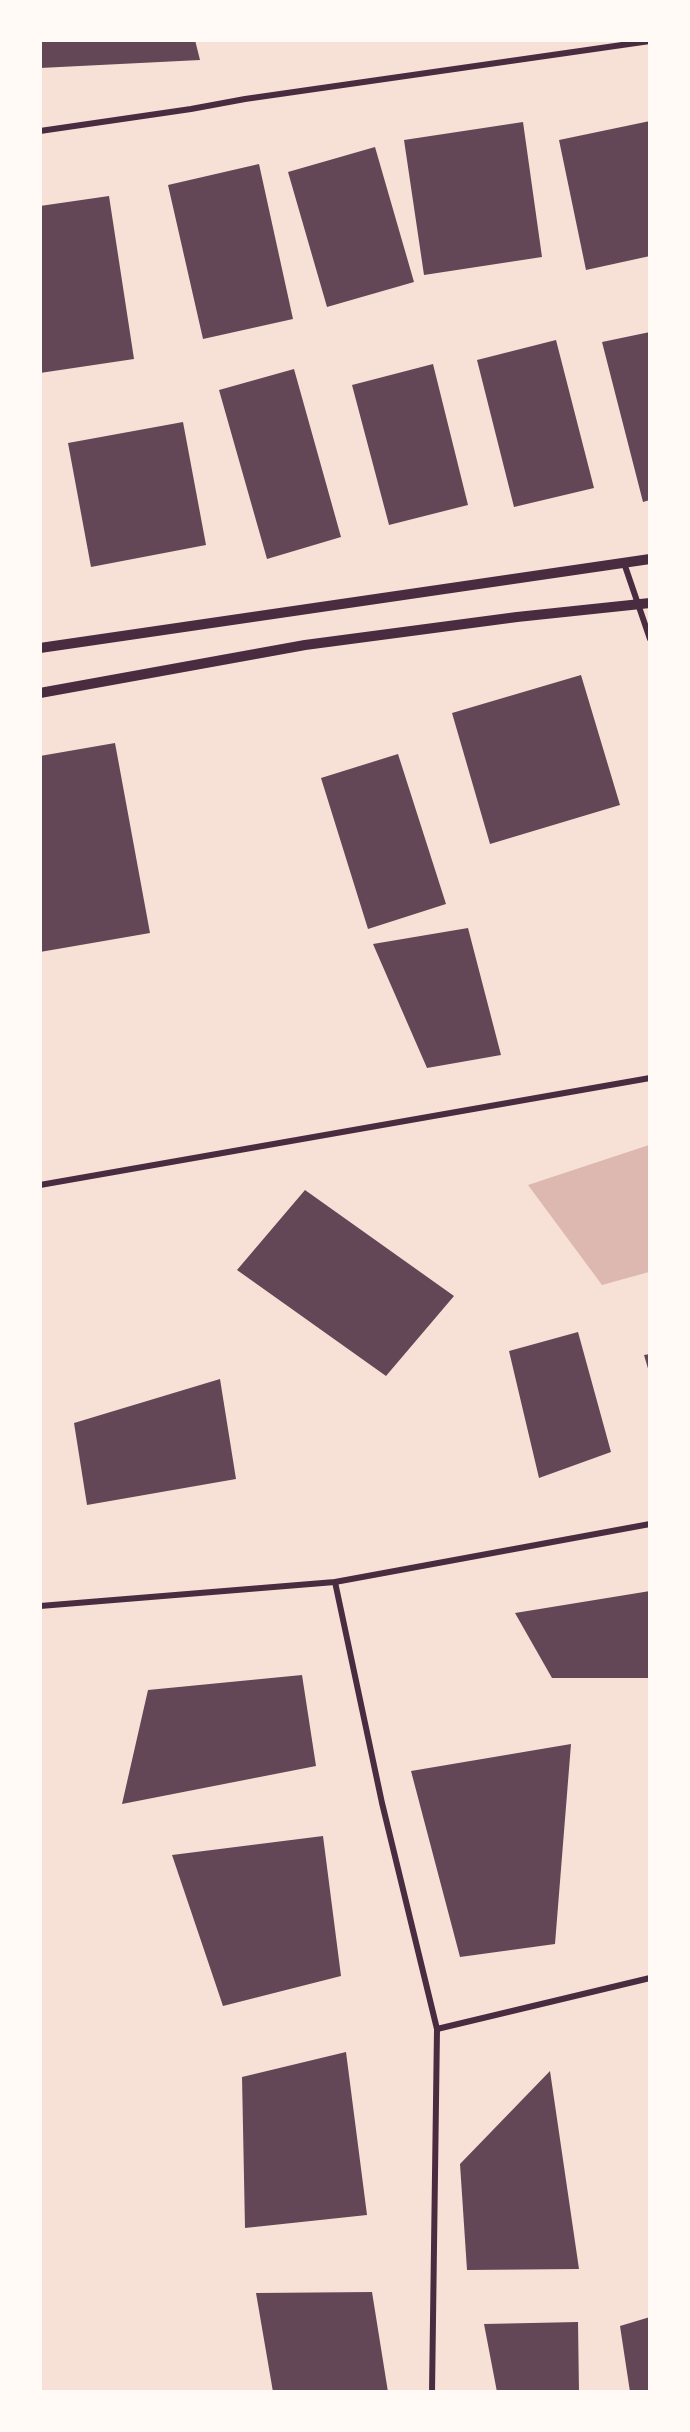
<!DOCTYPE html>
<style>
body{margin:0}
#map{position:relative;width:690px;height:2432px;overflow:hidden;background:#f7e1d7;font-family:"Space Grotesk",sans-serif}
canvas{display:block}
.frame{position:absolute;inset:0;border:42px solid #fffaf5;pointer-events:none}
</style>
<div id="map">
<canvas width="690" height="2432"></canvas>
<div class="frame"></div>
</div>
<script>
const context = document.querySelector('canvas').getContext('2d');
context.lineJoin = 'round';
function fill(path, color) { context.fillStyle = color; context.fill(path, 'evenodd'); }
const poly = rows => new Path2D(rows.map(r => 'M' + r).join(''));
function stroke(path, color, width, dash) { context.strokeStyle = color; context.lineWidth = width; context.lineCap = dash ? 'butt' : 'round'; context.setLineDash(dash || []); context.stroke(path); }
const water = poly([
 [649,1145,649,1272,602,1285,528,1185]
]);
const building = poly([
 [40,40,195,40,200,60,40,68],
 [650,121,650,256,586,270,559,140],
 [523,122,542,257,424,275,404,140],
 [375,147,414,282,327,307,288,172],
 [259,164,293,319,203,339,168,185],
 [109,196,134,359,40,373,40,206],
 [650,332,650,500,643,502,602,342],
 [556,340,594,488,514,507,477,360],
 [433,364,468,505,389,525,352,385],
 [294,369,341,537,267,559,219,390],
 [183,422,206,545,91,567,68,443],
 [581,675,620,805,490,844,452,713],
 [115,743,150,933,40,952,40,756],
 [398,754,446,904,368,929,321,778],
 [468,928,501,1055,427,1068,373,944],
 [305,1190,454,1296,386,1376,237,1270],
 [578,1332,611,1452,539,1478,509,1351],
 [650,1354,650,1372,649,1372,644,1355],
 [220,1379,236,1479,87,1505,74,1423],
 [650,1591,650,1678,552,1678,515,1613],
 [302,1675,316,1766,122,1804,148,1690],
 [571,1744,555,1944,460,1957,411,1771],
 [323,1836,341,1976,223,2006,172,1855],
 [346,2052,367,2215,245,2228,242,2077],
 [550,2071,579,2269,467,2270,460,2164],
 [372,2292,388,2392,273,2392,256,2293],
 [650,2317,650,2392,630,2392,620,2326],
 [578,2322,579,2392,497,2392,484,2324]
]);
const minor = poly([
 [40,131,191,109,245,99,650,41],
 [624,563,650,639],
 [40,1185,650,1078],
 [335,1582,382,1803,437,2029,432,2392],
 [40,1606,335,1582,650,1524],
 [437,2029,650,1978]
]);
const tertiary = poly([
 [40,648,650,559],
 [40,693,305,645,517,617,650,603]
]);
fill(water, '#dcb8b0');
fill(building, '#644757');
stroke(minor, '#4a2c40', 6);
stroke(tertiary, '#4a2c40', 10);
</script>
